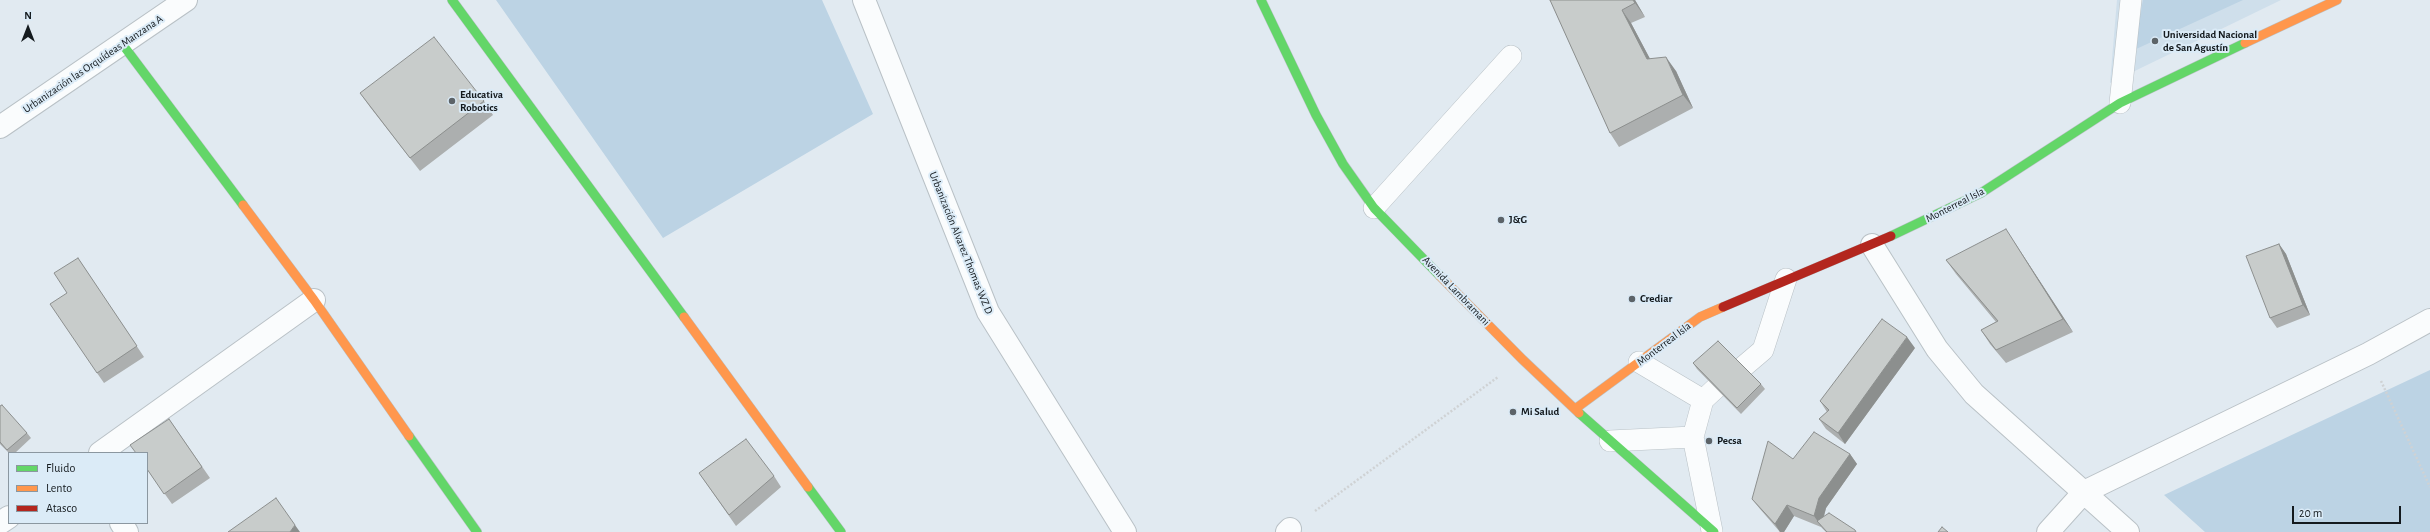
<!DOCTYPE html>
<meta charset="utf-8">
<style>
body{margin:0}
#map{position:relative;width:2430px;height:532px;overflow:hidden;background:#e1eaf1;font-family:"Alegreya Sans",sans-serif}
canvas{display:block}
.legend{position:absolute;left:8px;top:452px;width:140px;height:72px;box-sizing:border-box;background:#dbebf7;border:1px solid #8b97a0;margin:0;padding:5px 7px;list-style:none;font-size:12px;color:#141a1e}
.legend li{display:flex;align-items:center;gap:8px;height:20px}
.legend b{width:20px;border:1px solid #8b97a0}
.north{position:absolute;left:8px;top:8px;width:40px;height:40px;-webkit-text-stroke:3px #dbebf7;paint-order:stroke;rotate:0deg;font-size:11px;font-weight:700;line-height:16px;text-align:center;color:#141a1e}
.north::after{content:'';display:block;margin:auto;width:14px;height:18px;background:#141a1e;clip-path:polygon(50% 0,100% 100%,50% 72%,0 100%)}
.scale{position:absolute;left:2292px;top:506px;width:109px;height:18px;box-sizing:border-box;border:2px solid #141a1e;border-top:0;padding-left:5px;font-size:12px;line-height:14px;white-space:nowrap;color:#141a1e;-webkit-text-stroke:3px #dbebf7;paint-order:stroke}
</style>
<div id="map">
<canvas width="2430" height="532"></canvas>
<ul class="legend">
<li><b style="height:5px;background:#63d668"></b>Fluido</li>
<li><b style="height:5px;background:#ff974d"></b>Lento</li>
<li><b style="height:5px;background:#b3261e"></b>Atasco</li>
</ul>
<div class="north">N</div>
<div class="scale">20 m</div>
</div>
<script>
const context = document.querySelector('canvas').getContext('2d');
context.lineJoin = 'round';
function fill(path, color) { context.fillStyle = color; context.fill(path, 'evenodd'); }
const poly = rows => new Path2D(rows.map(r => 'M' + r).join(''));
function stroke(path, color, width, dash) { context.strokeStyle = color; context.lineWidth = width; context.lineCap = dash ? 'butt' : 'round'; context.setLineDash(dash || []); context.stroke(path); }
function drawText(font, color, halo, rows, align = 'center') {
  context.font = font + ' "Alegreya Sans",sans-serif'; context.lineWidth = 4; context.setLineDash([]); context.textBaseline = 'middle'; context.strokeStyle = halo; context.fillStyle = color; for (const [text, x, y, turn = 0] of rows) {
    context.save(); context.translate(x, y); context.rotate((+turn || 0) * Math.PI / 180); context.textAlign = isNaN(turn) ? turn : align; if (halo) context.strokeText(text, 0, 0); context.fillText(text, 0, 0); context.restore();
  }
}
const built = poly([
 [2117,0,2281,0,2110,83]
]);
const green = poly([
 [496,0,822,0,873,114,663,238],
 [2143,0,2243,0,2134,50],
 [2430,370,2430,532,2205,532,2164,495]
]);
const path = poly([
 [2381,381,2430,487],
 [1315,511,1498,377]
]);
const lane = poly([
 [2120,103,2131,0],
 [1374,208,1511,56],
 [1639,362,1703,400],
 [1743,367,1763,350,1786,279],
 [1610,441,1693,437],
 [1712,531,1693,437,1703,400,1716,388]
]);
const street = poly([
 [864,0,988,312,1125,532],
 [0,127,186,0],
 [1872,245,1937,349,1974,394,2128,532],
 [100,453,314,300],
 [0,523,9,517],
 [121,523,127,532],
 [1287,532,1290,529],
 [2048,532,2084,492,2368,354,2430,320]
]);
const fast = poly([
 [452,0,684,317],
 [1261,0,1316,115,1343,164,1374,208,1440,276],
 [123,45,243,205],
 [1891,236,1981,193,2120,103,2245,43],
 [1579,413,1714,532],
 [409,436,477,532],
 [808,487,841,532]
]);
const slow = poly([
 [2245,43,2337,0],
 [243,205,314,300,409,436],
 [1440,276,1522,359,1579,413],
 [684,317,808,487],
 [1575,409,1700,317,1723,307]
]);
const jam = poly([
 [1723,307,1891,236]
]);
const wall = poly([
 [1550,0,1635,0,1645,17,1631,23,1650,59,1676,71,1693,108,1619,147,1610,133],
 [360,93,484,101,493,115,420,171,370,107],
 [2015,243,2073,332,2006,363,1990,344,1981,330,1996,322,1956,274,1946,260],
 [2279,244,2286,254,2310,315,2277,328,2270,318],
 [78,258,144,357,104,383,97,373,67,293],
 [1915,348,1845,444,1826,429,1819,419,1827,412,1820,401],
 [1693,363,1761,384,1765,389,1741,414,1697,369],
 [0,406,27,433,31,438,15,453,9,453,0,444],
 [169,419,210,478,172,504,147,469],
 [1850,454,1857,464,1826,508,1824,517,1856,532,1826,532,1821,527,1794,516,1784,532,1780,532,1760,509,1752,499,1793,459],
 [699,473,774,476,781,487,736,526]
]);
const shadedWall = poly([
 [1633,0,1635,0,1645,17,1635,3],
 [1622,10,1631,23,1657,72,1647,59],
 [1666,57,1676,71,1693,108,1683,95],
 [2006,229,2015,243,2073,332,2063,319],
 [2279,244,2286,254,2310,315,2303,305],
 [1907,337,1915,348,1845,444,1838,433],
 [1850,454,1857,464,1826,508,1821,526,1814,516,1819,498],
 [1787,505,1794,516,1784,532,1780,532,1775,524],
 [295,525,300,532,290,532]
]);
const building = poly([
 [1550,0,1633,0,1635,3,1622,10,1647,59,1666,57,1683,95,1610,133,1550,0],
 [434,37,484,101,410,158,360,93,434,37],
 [2006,229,2063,319,1996,350,1981,330,1998,321,1946,260,2006,229],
 [2279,244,2303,305,2270,318,2246,256,2279,244],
 [78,258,137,346,97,373,50,304,67,293,54,273,78,258],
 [1882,319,1907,337,1838,433,1819,419,1829,410,1820,401,1882,319],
 [1718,341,1761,384,1737,408,1693,363,1718,341],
 [2,405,27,433,7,450,0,442,0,406,2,405],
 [169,419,202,467,164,494,147,469,147,453,136,453,130,445,169,419],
 [1814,432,1850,454,1819,498,1814,516,1787,505,1775,524,1752,499,1768,441,1793,459,1814,432],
 [746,439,774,476,729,515,699,473,746,439],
 [276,498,295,525,290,532,228,532,276,498],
 [1829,513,1855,530,1856,532,1827,532,1817,521,1829,513],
 [1942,527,1948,532,1938,532,1942,527]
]);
const markers = [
 [2155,41,4,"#5c6368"],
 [452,101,4,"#5c6368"],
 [1501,220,4,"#5c6368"],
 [1632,299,4,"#5c6368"],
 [1513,412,4,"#5c6368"],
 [1709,441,4,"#5c6368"]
];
const poiNames = [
 ["Universidad Nacional",2163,35],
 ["de San Agustín",2163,48],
 ["Educativa",460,95],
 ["Robotics",460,108],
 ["J&G",1509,220],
 ["Crediar",1640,299],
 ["Mi Salud",1521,412],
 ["Pecsa",1717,441]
];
const streetNames = [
 ["Urbanización las Orquídeas Manzana A",93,64,-34],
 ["Monterreal Isla",1955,205,-27],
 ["Urbanización Alvarez Thomas WZ D",961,243,68],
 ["Avenida Lambramani",1456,291,46],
 ["Monterreal Isla",1664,344,-37]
];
fill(built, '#cfdfeb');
fill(green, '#bcd3e4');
stroke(lane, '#b9c1c6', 22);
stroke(street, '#b9c1c6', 24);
stroke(fast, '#b9c1c6', 10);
stroke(slow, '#b9c1c6', 10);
stroke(jam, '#b9c1c6', 10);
stroke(path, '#cfd2d4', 2.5, [2, 2]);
stroke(lane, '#fafcfd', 21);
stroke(street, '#fafcfd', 22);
stroke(fast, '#63d668', 9);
stroke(slow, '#ff974d', 9);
stroke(jam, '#b3261e', 9);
fill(wall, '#acafaf');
fill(shadedWall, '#8c8f8e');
fill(building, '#c8cccb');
stroke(building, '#8c8f8e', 1);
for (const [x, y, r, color] of markers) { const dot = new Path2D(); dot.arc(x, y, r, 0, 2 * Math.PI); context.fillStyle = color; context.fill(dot); stroke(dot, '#dbebf7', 1.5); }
drawText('bold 11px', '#141a1e', '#dbebf7', poiNames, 'left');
drawText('11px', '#141a1e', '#dbebf7', streetNames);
</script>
